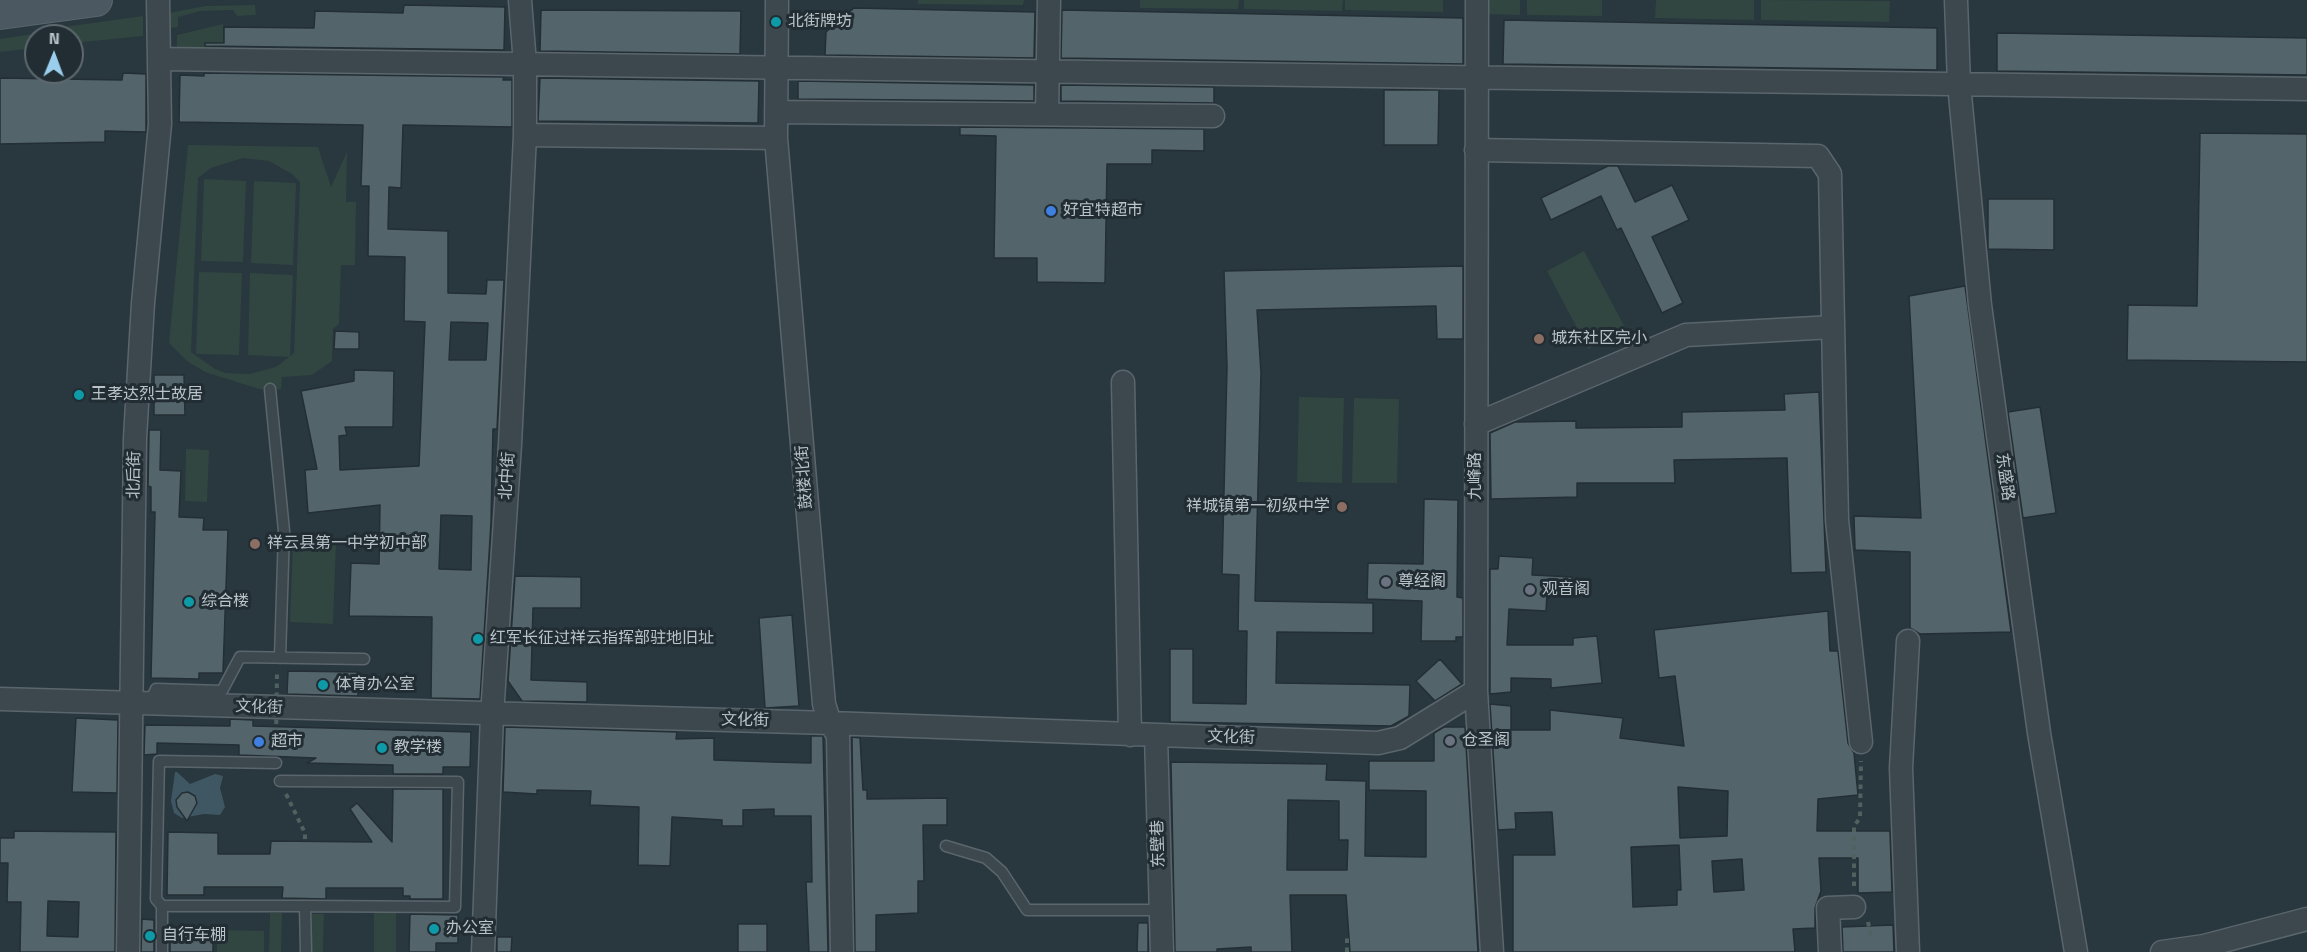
<!DOCTYPE html>
<meta charset="utf-8">
<style>
body{margin:0}
#map{position:relative;width:2307px;height:952px;overflow:hidden;background:#29373e;font-family:"Titillium Web",sans-serif}
canvas{display:block}
.north{position:absolute;left:24px;top:24px;width:60px;height:60px;box-sizing:border-box;background:#212d33;border:2px solid #5e696f;border-radius:50%;rotate:1deg;font-size:16px;font-weight:700;line-height:24px;text-align:center;color:#b9c3c9}
.north::after{content:'';display:block;margin:auto;width:21px;height:27px;background:#9aceec;clip-path:polygon(50% 0,100% 100%,50% 72%,0 100%)}
</style>
<div id="map">
<canvas width="2307" height="952"></canvas>
<div class="north">N</div>
</div>
<script>
const context = document.querySelector('canvas').getContext('2d');
context.lineJoin = 'round';
function fill(path, color) { context.fillStyle = color; context.fill(path, 'evenodd'); }
const poly = rows => new Path2D(rows.map(r => 'M' + r).join(''));
function stroke(path, color, width, dash) { context.strokeStyle = color; context.lineWidth = width; context.lineCap = dash ? 'butt' : 'round'; context.setLineDash(dash || []); context.stroke(path); }
function drawText(font, color, halo, rows, align = 'center') {
  context.font = font + ' "Titillium Web","Noto Sans SC",sans-serif'; context.lineWidth = 6; context.setLineDash([]); context.textBaseline = 'middle'; context.strokeStyle = halo; context.fillStyle = color; for (const [text, x, y, turn = 0] of rows) {
    context.save(); context.translate(x, y); context.rotate((+turn || 0) * Math.PI / 180); context.textAlign = isNaN(turn) ? turn : align; if (halo) context.strokeText(text, 0, 0); context.fillText(text, 0, 0); context.restore();
  }
}
const green = poly([
 [918,0,1024,0,1023,5,918,4],
 [1140,0,1239,0,1238,9,1140,8],
 [1244,0,1343,0,1342,11,1244,9],
 [1345,0,1443,0,1443,12,1345,10],
 [1484,0,1520,0,1520,15,1484,14],
 [1527,0,1602,0,1602,16,1527,15],
 [1656,0,1754,0,1754,20,1655,18],
 [1761,0,1890,1,1889,22,1761,20],
 [255,5,256,15,237,16,233,10,200,11,178,17,178,27,164,29,164,15,174,12,205,6],
 [143,16,143,36,72,43,72,36,65,36,64,27],
 [223,24,223,49,177,49,177,35],
 [59,30,60,36,36,36,36,48,0,52,0,39],
 [188,145,318,147,331,187,347,152,346,202,356,202,355,265,341,265,339,324,333,329,332,361,312,375,282,377,281,389,259,389,205,372,187,361,169,343],
 [243,158,269,161,292,174,300,182,294,353,276,367,249,374,226,373,215,369,191,352,198,178,211,168],
 [204,179,246,181,243,262,201,261],
 [254,181,296,183,293,265,251,263],
 [1584,251,1626,329,1588,349,1547,271],
 [199,272,242,273,239,355,196,354],
 [250,273,293,275,290,357,248,355],
 [1299,397,1344,398,1342,483,1297,482],
 [1354,398,1399,399,1397,483,1352,483],
 [186,449,209,450,207,502,185,501],
 [293,541,336,542,333,624,290,622],
 [270,913,282,913,281,952,269,952],
 [374,913,396,913,396,952,374,952],
 [312,914,324,914,323,952,312,952],
 [217,930,264,931,264,952,217,952]
]);
const water = poly([
 [175,772,177,772,190,784,215,774,223,776,220,788,225,807,220,815,204,814,182,818,174,813,171,801]
]);
const building = poly([
 [404,5,505,7,504,50,205,46,205,43,224,43,224,27,314,28,315,11,403,13,404,5],
 [854,8,1035,12,1034,58,825,55,826,32,854,8],
 [541,10,741,11,740,54,540,51,541,10],
 [1062,10,1463,18,1463,64,1061,58,1062,10],
 [1504,20,1937,28,1937,70,1503,64,1504,20],
 [1997,33,2307,38,2307,75,1997,71,1997,33],
 [123,73,146,74,146,132,105,131,105,142,0,144,0,78,122,80,123,73],
 [204,73,504,77,503,80,512,80,512,127,403,125,401,188,389,187,388,229,448,231,448,293,486,294,487,280,504,280,497,429,493,429,491,523,480,699,431,698,432,617,349,616,351,563,379,564,380,505,308,513,305,470,317,469,301,391,354,381,354,370,394,371,393,427,345,427,347,435,339,436,340,470,419,466,425,322,404,321,405,257,368,256,369,186,361,186,363,125,179,122,180,75,204,76,204,73],
 [451,322,488,323,486,360,449,360,451,322],
 [441,515,472,516,471,570,439,569,441,515],
 [540,78,759,81,758,123,538,121,540,78],
 [798,81,1034,85,1034,101,798,99,798,81],
 [1061,85,1214,87,1214,103,1061,101,1061,85],
 [1384,90,1439,90,1438,145,1384,145,1384,90],
 [960,127,1204,129,1204,151,1152,150,1152,164,1107,164,1105,283,1037,282,1037,258,994,258,996,136,960,135,960,127],
 [2200,133,2307,134,2307,362,2127,360,2128,305,2197,306,2200,133],
 [1608,166,1618,166,1635,202,1672,185,1689,220,1652,237,1683,303,1662,313,1621,228,1617,230,1601,196,1551,220,1541,198,1608,166],
 [1988,199,2054,199,2054,250,1988,249,1988,199],
 [1463,266,1463,339,1437,339,1436,306,1257,310,1261,373,1255,601,1373,603,1373,633,1277,632,1276,683,1410,685,1409,716,1391,726,1170,722,1170,649,1193,649,1193,703,1246,704,1247,631,1238,631,1239,575,1222,574,1227,367,1224,271,1463,266],
 [1965,286,2011,632,1920,634,1910,628,1910,552,1855,550,1854,516,1921,518,1909,296,1965,286],
 [335,331,359,332,359,349,334,349,335,331],
 [154,375,184,375,185,415,154,415,154,375],
 [1819,392,1826,572,1791,573,1787,458,1674,460,1675,483,1577,483,1577,497,1491,499,1490,433,1515,422,1576,421,1576,428,1682,427,1682,412,1785,410,1784,394,1819,392],
 [2040,407,2056,513,2023,518,2008,412,2040,407],
 [149,430,161,430,160,470,181,471,179,517,204,518,203,530,228,530,223,673,199,673,199,679,151,678,155,512,151,512,151,487,148,486,149,430],
 [1424,499,1458,500,1457,597,1463,598,1463,637,1456,637,1456,641,1421,641,1422,601,1367,599,1368,563,1423,564,1424,499],
 [1499,556,1533,558,1532,575,1572,577,1572,594,1547,594,1546,611,1509,609,1507,645,1573,645,1573,638,1597,636,1602,683,1551,688,1551,679,1511,678,1511,692,1490,694,1490,569,1498,569,1499,556],
 [515,576,581,577,581,608,533,608,531,680,587,682,587,702,522,701,508,681,515,576],
 [1828,611,1830,651,1838,651,1848,743,1854,753,1858,795,1818,799,1817,831,1890,831,1892,892,1858,893,1858,858,1819,858,1821,891,1815,908,1815,928,1793,929,1795,952,1513,952,1513,855,1555,855,1552,812,1515,813,1516,829,1498,830,1490,704,1511,706,1511,730,1550,730,1550,710,1623,718,1620,738,1684,746,1675,676,1659,678,1654,630,1828,611],
 [1678,787,1728,791,1727,836,1680,838,1678,787],
 [1679,845,1681,890,1677,890,1677,905,1633,907,1631,847,1679,845],
 [1742,859,1744,890,1714,892,1712,861,1742,859],
 [792,615,799,706,765,708,759,618,792,615],
 [1440,659,1462,684,1435,701,1416,681,1440,659],
 [288,671,358,672,358,696,287,694,288,671],
 [76,718,118,720,117,793,72,792,76,718],
 [230,719,253,720,253,726,471,732,470,767,443,767,443,774,393,774,393,765,307,763,316,758,239,755,239,745,157,743,157,754,144,755,145,725,230,726,230,719],
 [505,727,677,732,676,739,714,738,714,760,773,762,811,763,811,736,823,736,828,952,809,952,806,882,812,882,811,816,774,816,774,809,743,810,743,826,722,826,722,820,672,817,670,866,638,865,639,807,590,805,591,791,537,790,537,794,503,792,505,727],
 [1444,727,1465,727,1478,952,1350,952,1346,895,1290,895,1292,952,1251,952,1251,947,1217,949,1217,952,1175,952,1171,762,1327,764,1326,780,1366,781,1365,856,1426,857,1426,791,1369,790,1369,761,1434,761,1434,733,1444,727],
 [1288,800,1339,801,1339,840,1348,840,1347,870,1287,870,1288,800],
 [852,737,860,738,863,790,867,790,867,799,947,798,947,825,923,825,924,881,918,881,918,913,876,915,876,952,855,952,852,737],
 [393,789,443,789,443,899,410,899,410,896,403,896,403,888,326,888,326,899,282,898,283,887,204,887,204,895,167,895,168,832,218,833,218,854,270,854,271,841,372,842,350,809,357,803,392,842,393,789],
 [188,792,195,796,197,803,187,821,177,807,176,800,182,793,188,792],
 [14,831,116,832,115,952,20,952,21,902,7,902,8,863,0,863,0,838,14,838,14,831],
 [48,901,79,902,78,937,47,936,48,901],
 [410,914,458,915,458,943,436,943,436,952,409,952,410,914],
 [142,919,154,920,154,952,141,952,142,919],
 [1138,923,1148,923,1148,952,1137,952,1138,923],
 [738,924,767,924,767,952,738,952,738,924],
 [1893,925,1894,952,1843,952,1842,927,1893,925],
 [170,929,213,929,213,952,170,952,170,929],
 [497,937,512,937,511,952,497,952,497,937]
]);
const path = poly([
 [286,794,305,833,305,842],
 [1854,886,1854,826,1860,818,1861,761],
 [1868,922,1871,937],
 [1347,952,1347,936]
]);
const lane = poly([
 [270,389,284,531,280,658],
 [149,704,156,689,222,691,240,657,364,659],
 [280,781,458,782,455,907,305,906,306,952],
 [946,846,986,858,1002,872,1027,910,1161,910],
 [162,906,305,906],
 [162,952,162,906,156,899,159,761,276,763]
]);
const street = poly([
 [777,0,776,138,824,704,830,723,838,735,842,952],
 [1477,0,1476,691,1492,952],
 [1956,0,1959,84,1980,305,2039,733,2076,952],
 [161,59,2307,89],
 [776,112,1213,116],
 [1047,114,1049,0],
 [525,135,776,138],
 [1476,150,1818,156,1830,174,1837,520,1861,742],
 [1123,382,1130,735],
 [1476,424,1686,335,1833,327],
 [1908,641,1901,768,1908,952],
 [0,699,830,723,1378,743,1400,738,1476,691],
 [1156,736,1162,952],
 [128,952,135,438,143,303,160,124,158,0],
 [483,952,492,715,510,445,525,135,525,64,520,0],
 [1830,952,1828,908,1854,907],
 [2162,952,2204,946,2307,919]
]);
const secondary = poly([
 [0,13,96,0]
]);
const pathBridge = poly([
 [276,742,277,671]
]);
const markers = [
 [776,22,6,"#0f9aa8"],
 [1051,211,6,"#3f7fe0"],
 [1539,339,6,"#8d6e63"],
 [79,395,6,"#0f9aa8"],
 [1342,507,6,"#8d6e63"],
 [255,544,6,"#8d6e63"],
 [1386,582,6,"#6b7280"],
 [1530,590,6,"#6b7280"],
 [189,602,6,"#0f9aa8"],
 [478,639,6,"#0f9aa8"],
 [323,685,6,"#0f9aa8"],
 [1450,741,6,"#6b7280"],
 [259,742,6,"#3f7fe0"],
 [382,748,6,"#0f9aa8"],
 [434,929,6,"#0f9aa8"],
 [150,936,6,"#0f9aa8"]
];
const poiNames = [
 ["北街牌坊",788,22],
 ["好宜特超市",1063,211],
 ["城东社区完小",1551,339],
 ["王孝达烈士故居",91,395],
 ["祥城镇第一初级中学",1330,507,"right"],
 ["祥云县第一中学初中部",267,544],
 ["尊经阁",1398,582],
 ["观音阁",1542,590],
 ["综合楼",201,602],
 ["红军长征过祥云指挥部驻地旧址",490,639],
 ["体育办公室",335,685],
 ["仓圣阁",1462,741],
 ["超市",271,742],
 ["教学楼",394,748],
 ["办公室",446,929],
 ["自行车棚",162,936]
];
const streetNames = [
 ["北后街",135,475,-89],
 ["北中街",508,476,-86],
 ["九峰路",1476,476,-90],
 ["鼓楼北街",805,477,-94],
 ["东盛路",2004,477,82],
 ["文化街",259,708,2],
 ["文化街",745,721,1],
 ["文化街",1231,738,2],
 ["东壁巷",1159,844,-92]
];
fill(green, '#314641');
fill(water, '#3f5763');
fill(building, '#54646b');
stroke(building, '#232f35', 1.5);
stroke(lane, '#5a666c', 13);
stroke(street, '#5a666c', 25);
stroke(secondary, '#5a666c', 34);
stroke(path, '#506260', 4, [4.5, 4.5]);
stroke(lane, '#3d484e', 10);
stroke(street, '#3d484e', 22);
stroke(secondary, '#4b5861', 32);
stroke(pathBridge, '#506260', 4, [4.5, 4.5]);
for (const [x, y, r, color] of markers) { const dot = new Path2D(); dot.arc(x, y, r, 0, 2 * Math.PI); context.fillStyle = color; context.fill(dot); stroke(dot, '#212d33', 2); }
drawText('16px', '#b9c3c9', '#212d33', poiNames, 'left');
drawText('16px', '#b9c3c9', '#212d33', streetNames);
</script>
